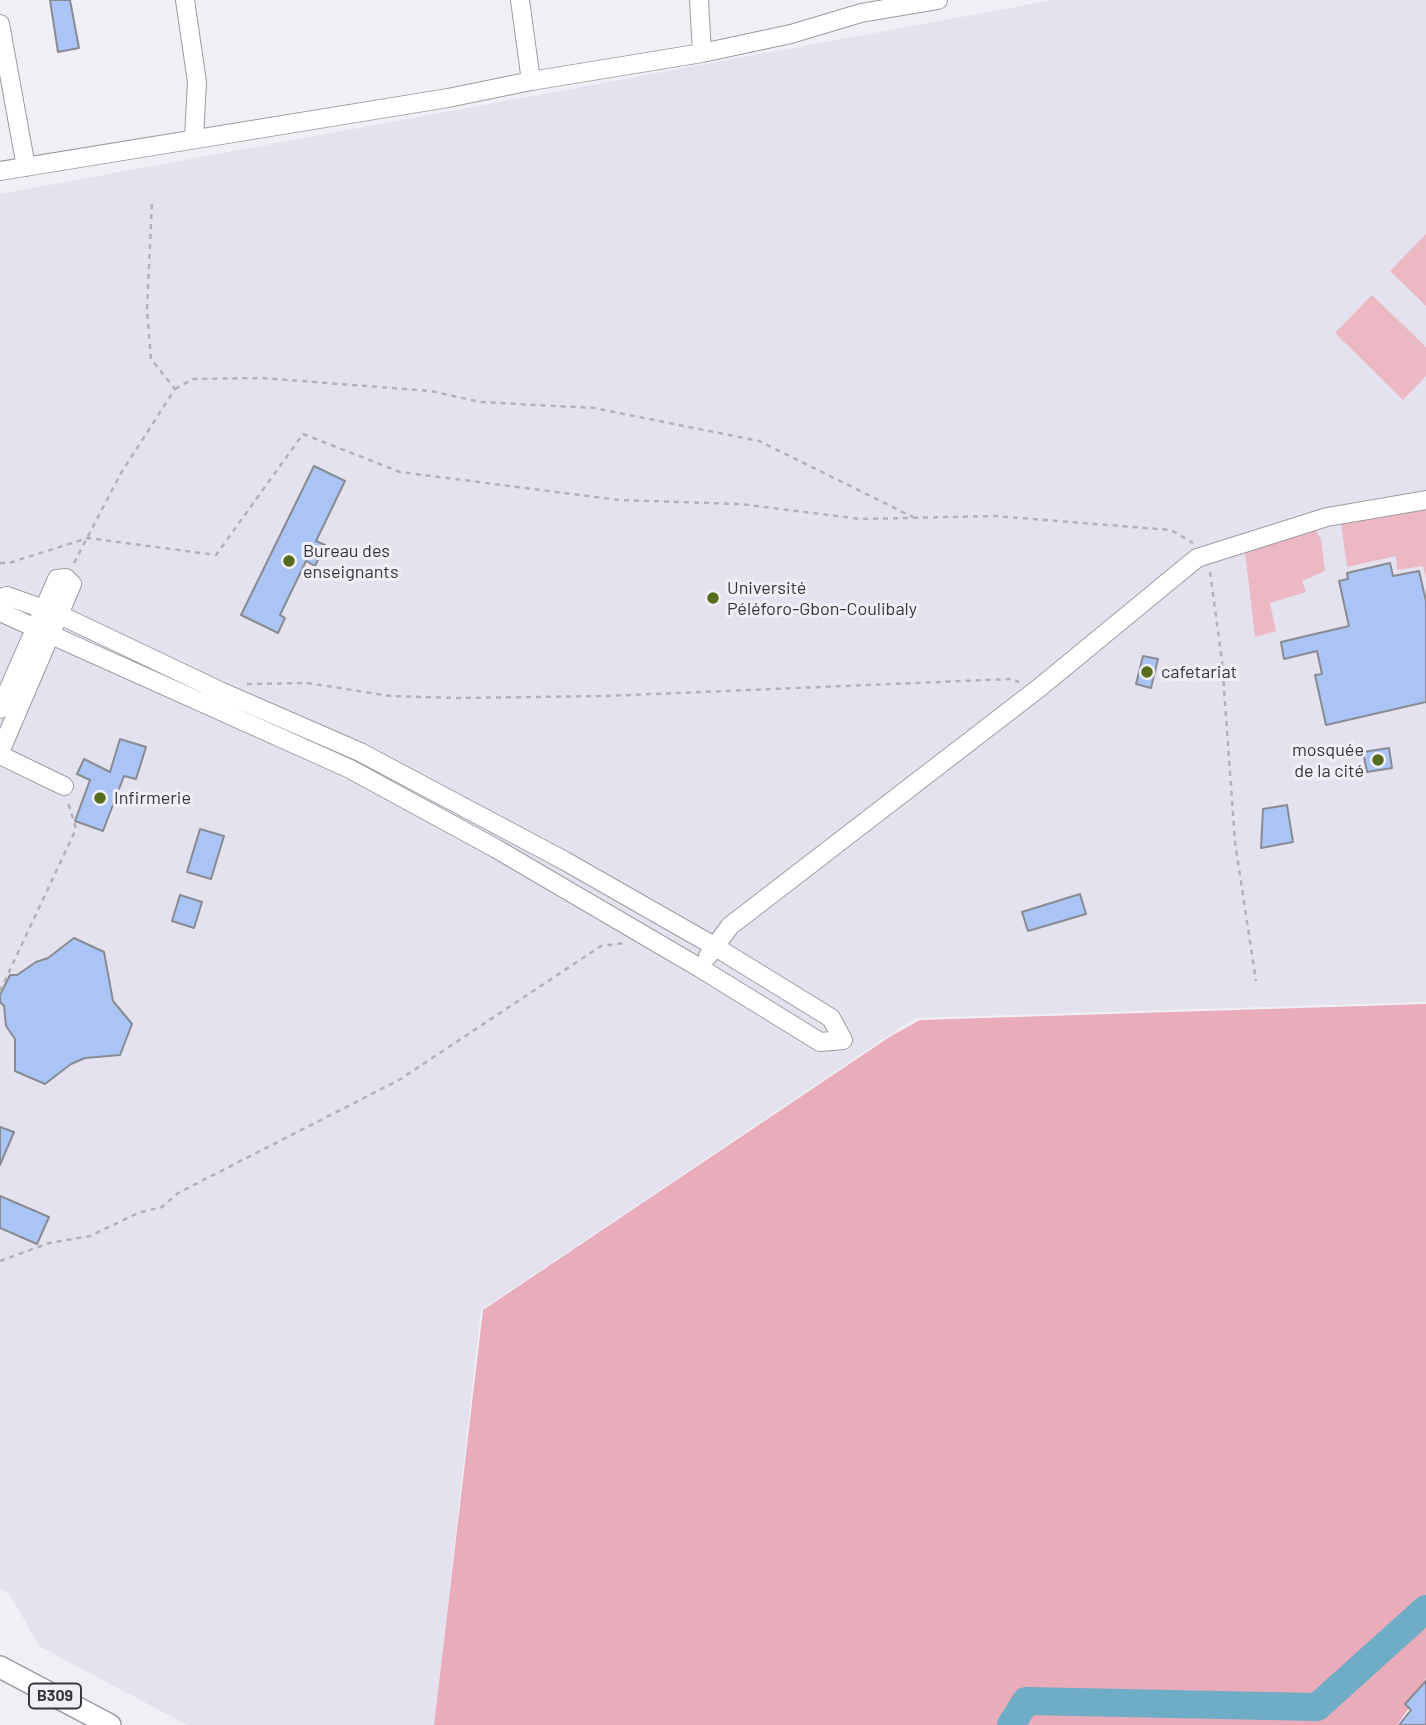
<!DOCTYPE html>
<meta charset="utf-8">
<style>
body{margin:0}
canvas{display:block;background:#f1eff6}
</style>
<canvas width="1426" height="1725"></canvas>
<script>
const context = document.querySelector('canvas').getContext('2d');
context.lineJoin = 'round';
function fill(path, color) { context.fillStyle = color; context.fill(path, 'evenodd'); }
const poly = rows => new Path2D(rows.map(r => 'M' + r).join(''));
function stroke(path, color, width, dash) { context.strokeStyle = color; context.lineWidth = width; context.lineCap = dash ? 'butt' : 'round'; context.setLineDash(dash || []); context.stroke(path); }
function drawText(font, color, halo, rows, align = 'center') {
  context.font = font + ' Barlow,sans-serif'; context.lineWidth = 6; context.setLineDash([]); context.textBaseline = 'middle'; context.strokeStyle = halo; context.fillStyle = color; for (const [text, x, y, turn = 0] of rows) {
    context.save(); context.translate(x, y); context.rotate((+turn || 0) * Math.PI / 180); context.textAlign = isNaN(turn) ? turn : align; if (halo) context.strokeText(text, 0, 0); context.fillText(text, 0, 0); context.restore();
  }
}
const built = poly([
 [1053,0,1426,0,1426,1002,915,1018,481,1310,434,1725,187,1725,39,1646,9,1593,0,1589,0,194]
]);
const green = poly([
 [1426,234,1426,306,1390,271],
 [1372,295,1426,347,1426,376,1403,400,1335,333],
 [1426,506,1426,578,1423,566,1397,570,1396,556,1347,567,1341,523],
 [1315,530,1321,539,1325,571,1302,581,1306,592,1270,603,1276,631,1255,637,1245,551]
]);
const forest = poly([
 [1426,1004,1426,1678,1424,1687,1397,1725,434,1725,483,1310,891,1036,920,1020]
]);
const river = poly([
 [1011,1725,1026,1701,1317,1707,1426,1609]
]);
const building = poly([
 [50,0,70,0,79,48,58,52,50,0],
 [314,466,345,481,316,541,325,545,315,566,306,561,280,615,285,618,278,633,241,615,314,466],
 [1390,563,1393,576,1419,571,1426,601,1426,702,1326,725,1315,675,1322,674,1317,651,1284,659,1281,642,1349,626,1339,581,1348,579,1347,573,1390,563],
 [1143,656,1158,659,1151,688,1136,684,1143,656],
 [120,739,146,747,136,779,124,776,103,831,75,821,90,780,77,774,84,759,110,772,120,739],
 [1389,748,1392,768,1367,772,1363,752,1389,748],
 [1287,805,1293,842,1261,848,1263,809,1287,805],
 [200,829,224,836,211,879,187,872,200,829],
 [1080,894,1086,914,1028,931,1022,912,1080,894],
 [180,895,202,902,194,928,172,921,180,895],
 [74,938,104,952,113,1001,132,1024,120,1055,85,1058,71,1064,45,1084,15,1071,15,1039,6,1026,4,1006,0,1002,0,995,10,975,17,975,36,962,48,958,74,938],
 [0,1127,14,1132,0,1165,0,1127],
 [0,1196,49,1217,37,1244,0,1228,0,1196],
 [1426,1681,1426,1725,1399,1725,1411,1710,1405,1704,1426,1681]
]);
const path = poly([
 [175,389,193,379,262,378,431,391,480,402,594,408,759,441,913,517],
 [0,563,9,563,88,538,216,555,303,434,400,472,619,500,740,504,861,519,995,516,1171,530,1193,543],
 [74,563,121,473,175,389,151,359,147,310,152,201],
 [1210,572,1222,661,1235,842,1256,981],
 [247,684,307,683,391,696,458,698,606,696,1010,679,1019,682],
 [0,991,76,829,68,802],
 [0,1261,49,1243,90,1236,138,1213,162,1207,178,1193,399,1080,601,946,624,943]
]);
const minor = poly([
 [185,0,197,82,194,138],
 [520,0,531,81],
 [699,0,702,53],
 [0,24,26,167],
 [0,171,448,98,531,81,702,53,791,34,861,13,938,0],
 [0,598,7,596,60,615,222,692,360,752,565,861,714,946,831,1018,843,1040,820,1042,700,968,495,848,350,769,0,612],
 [0,709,57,579,66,578,72,584,0,752],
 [0,755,64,786],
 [708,956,730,926,1039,688,1197,558,1327,517,1426,500]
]);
const major = poly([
 [0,1667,110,1725]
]);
const markers = [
 [289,561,7,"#566d1e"],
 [713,598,7,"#566d1e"],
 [1147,672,7,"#566d1e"],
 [1378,760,7,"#566d1e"],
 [100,798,7,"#566d1e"]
];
const shields = [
 [55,1696,52]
];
const shieldNames = [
 ["B309",55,1696]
];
const poiNames = [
 ["Bureau des",303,551],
 ["enseignants",303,572],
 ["Université",727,588],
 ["Péléforo-Gbon-Coulibaly",727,609],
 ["cafetariat",1161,672],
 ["mosquée",1364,750,"right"],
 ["de la cité",1364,771,"right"],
 ["Infirmerie",114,798]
];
fill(built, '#e5e2f0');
fill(green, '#ebb8c3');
fill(forest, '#e9acba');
stroke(river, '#6facc6', 28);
fill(building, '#aac5f5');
stroke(building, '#888b91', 2);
stroke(minor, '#9d9ca2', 20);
stroke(major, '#9d9ca2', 24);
stroke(path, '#b3b1b6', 2.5, [5, 5]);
stroke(minor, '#fff', 18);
stroke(major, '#fff', 21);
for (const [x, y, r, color] of markers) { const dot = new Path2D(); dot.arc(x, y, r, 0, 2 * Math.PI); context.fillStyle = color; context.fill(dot); stroke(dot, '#f1eff6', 2.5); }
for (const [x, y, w] of shields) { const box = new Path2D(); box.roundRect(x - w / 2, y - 12.5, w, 25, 5); context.fillStyle = '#f1eff6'; context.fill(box); stroke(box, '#373639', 2); }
drawText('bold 16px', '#373639', null, shieldNames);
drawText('18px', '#373639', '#f1eff6', poiNames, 'left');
</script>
